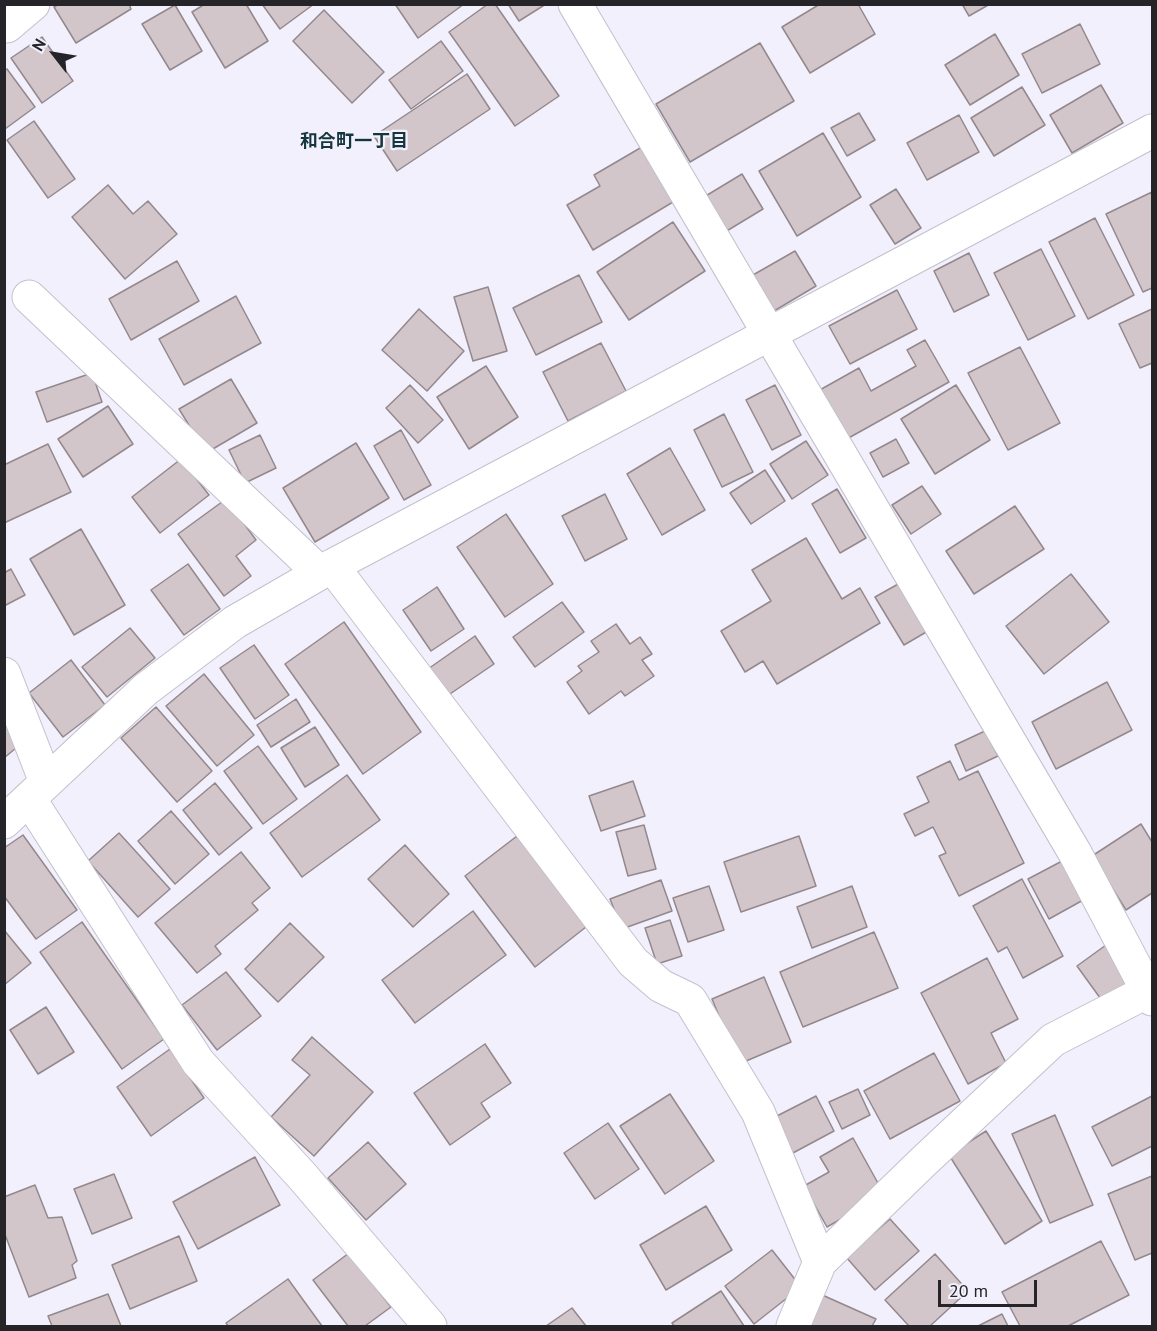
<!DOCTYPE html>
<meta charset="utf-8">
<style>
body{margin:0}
#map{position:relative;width:1157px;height:1331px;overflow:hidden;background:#f1f0fc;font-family:"PT Sans",sans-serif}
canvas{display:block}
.frame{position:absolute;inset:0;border:6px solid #252429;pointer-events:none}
.north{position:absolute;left:24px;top:24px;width:60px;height:60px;-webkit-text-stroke:4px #f1f0fc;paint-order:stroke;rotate:301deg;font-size:16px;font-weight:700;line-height:24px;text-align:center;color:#252429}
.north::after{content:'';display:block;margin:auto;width:21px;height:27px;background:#252429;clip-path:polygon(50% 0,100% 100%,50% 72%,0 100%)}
.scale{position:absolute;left:938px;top:1280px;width:99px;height:27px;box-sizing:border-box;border:3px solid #252429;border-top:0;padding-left:8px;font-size:18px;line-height:21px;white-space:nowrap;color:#252429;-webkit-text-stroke:4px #f1f0fc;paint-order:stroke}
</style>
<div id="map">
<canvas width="1157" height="1331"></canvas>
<div class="frame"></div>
<div class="north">N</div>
<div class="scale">20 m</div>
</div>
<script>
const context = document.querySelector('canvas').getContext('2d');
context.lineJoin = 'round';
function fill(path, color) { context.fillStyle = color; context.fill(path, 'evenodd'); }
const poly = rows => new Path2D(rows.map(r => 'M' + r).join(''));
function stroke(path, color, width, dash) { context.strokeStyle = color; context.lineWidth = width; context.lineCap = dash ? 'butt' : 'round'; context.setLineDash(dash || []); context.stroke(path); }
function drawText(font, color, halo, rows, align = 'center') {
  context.font = font + ' "PT Sans","Noto Sans JP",sans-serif'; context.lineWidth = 4.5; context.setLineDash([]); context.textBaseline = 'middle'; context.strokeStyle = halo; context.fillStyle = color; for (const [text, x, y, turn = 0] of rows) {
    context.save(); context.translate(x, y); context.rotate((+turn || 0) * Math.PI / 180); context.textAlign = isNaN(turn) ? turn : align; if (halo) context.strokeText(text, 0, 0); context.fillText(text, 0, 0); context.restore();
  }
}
const building = poly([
 [59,4,129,4,131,9,76,43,54,7,59,4],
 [205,4,246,4,268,41,225,68,192,12,205,4],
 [262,4,314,4,280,29,262,4],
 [395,4,464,4,418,38,395,4],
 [488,4,495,4,559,96,515,126,449,32,488,4],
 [508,4,546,4,519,21,508,4],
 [820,4,858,4,875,34,810,73,782,27,820,4],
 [962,4,990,4,969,16,962,4],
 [175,5,202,51,170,70,142,24,175,5],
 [324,10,384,72,352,103,293,41,324,10],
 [1080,24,1100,64,1042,93,1022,54,1080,24],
 [995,34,1019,75,970,105,945,65,995,34],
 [42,37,73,81,42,103,11,58,42,37],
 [441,41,463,71,411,109,389,80,441,41],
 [760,43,794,101,690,162,656,104,760,43],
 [7,69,35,107,5,129,4,71,7,69],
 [467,74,490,109,397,171,374,136,467,74],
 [1101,85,1123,123,1072,153,1050,115,1101,85],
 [1022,87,1045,125,994,156,971,118,1022,87],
 [859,113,875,140,847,156,831,128,859,113],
 [959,115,979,152,927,180,907,143,959,115],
 [34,121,75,179,48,198,7,140,34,121],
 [823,133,861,197,797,236,759,171,823,133],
 [647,144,678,199,593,250,567,205,600,186,594,175,647,144],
 [742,174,763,209,725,232,704,197,742,174],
 [108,185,133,214,148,201,177,234,125,279,72,217,108,185],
 [896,189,921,228,895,244,870,205,896,189],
 [1152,192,1152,288,1143,292,1106,214,1152,192],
 [1095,218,1134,295,1088,319,1049,242,1095,218],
 [673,222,705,271,629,320,597,272,673,222],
 [1041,249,1075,316,1028,340,994,273,1041,249],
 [795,251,816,286,774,311,753,275,795,251],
 [969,253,989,295,954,312,934,271,969,253],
 [177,261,199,301,131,340,109,299,177,261],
 [579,275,602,322,536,355,513,308,579,275],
 [488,287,507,351,473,361,454,297,488,287],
 [897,290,917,329,850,364,829,326,897,290],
 [236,296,261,343,184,385,159,339,236,296],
 [419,309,464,351,427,391,382,350,419,309],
 [1152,309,1152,363,1140,368,1119,324,1152,309],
 [925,340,949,382,845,440,818,391,859,368,871,391,916,366,907,350,925,340],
 [601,343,626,391,568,421,543,372,601,343],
 [1020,347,1060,423,1008,450,968,373,1020,347],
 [486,366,518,417,469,449,437,397,486,366],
 [92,373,102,402,47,422,36,392,92,373],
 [231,379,257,423,206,453,179,409,231,379],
 [410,385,443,420,418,443,386,408,410,385],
 [775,385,801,435,772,450,746,400,775,385],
 [956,385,990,440,935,474,901,419,956,385],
 [108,406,133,444,83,477,58,439,108,406],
 [724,414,753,472,722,487,694,430,724,414],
 [401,430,431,485,404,500,374,446,401,430],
 [260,435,276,468,245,483,229,450,260,435],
 [896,439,909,463,883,477,870,453,896,439],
 [806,441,828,475,792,499,770,464,806,441],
 [356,443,389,498,315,542,283,488,356,443],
 [48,444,71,492,4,523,4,465,48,444],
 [670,448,705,510,662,535,627,474,670,448],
 [181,459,209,495,160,533,132,497,181,459],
 [765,470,785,501,751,524,730,493,765,470],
 [922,486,941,514,911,534,892,505,922,486],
 [837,489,866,538,840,553,812,504,837,489],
 [605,494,627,539,585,561,562,516,605,494],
 [226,499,256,540,236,556,251,576,224,596,178,534,226,499],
 [1015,506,1044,549,974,594,946,551,1015,506],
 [506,514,553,584,505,617,457,547,506,514],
 [81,529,125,605,74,635,30,559,81,529],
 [806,538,842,599,860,588,880,623,777,684,763,661,745,672,721,631,771,601,752,570,806,538],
 [188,564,220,609,184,635,151,590,188,564],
 [11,569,25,595,4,606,4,573,11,569],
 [1071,574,1109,622,1044,674,1006,626,1071,574],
 [900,583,928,631,904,645,875,597,900,583],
 [437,587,464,629,431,651,403,610,437,587],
 [562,602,584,632,535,667,513,637,562,602],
 [344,622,421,732,363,774,285,664,344,622],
 [616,624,630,644,640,637,652,654,642,660,654,676,625,696,621,691,589,714,567,682,582,671,578,666,599,652,591,641,616,624],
 [130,628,155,658,107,697,82,667,130,628],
 [475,636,494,664,447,696,428,669,475,636],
 [254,645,289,695,255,719,220,668,254,645],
 [71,660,105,705,63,737,29,693,71,660],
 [204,674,254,735,217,766,166,706,204,674],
 [1107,682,1132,730,1056,769,1032,722,1107,682],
 [296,699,310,722,271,747,257,725,296,699],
 [156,707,212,771,177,802,121,738,156,707],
 [4,723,22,743,4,758,4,723],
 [315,727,339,765,305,787,281,748,315,727],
 [985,731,998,756,966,771,955,745,985,731],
 [258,746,297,799,263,824,224,771,258,746],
 [950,761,959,780,978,771,1024,863,959,896,939,856,946,853,933,827,915,836,904,814,929,802,917,777,950,761],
 [347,775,380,820,302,877,270,833,347,775],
 [633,781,645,816,601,831,589,796,633,781],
 [215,783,252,828,219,855,183,810,215,783],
 [171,811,209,854,175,884,138,841,171,811],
 [1141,824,1152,842,1152,893,1126,910,1092,856,1141,824],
 [644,825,656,869,628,876,616,832,644,825],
 [119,833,170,889,138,917,88,861,119,833],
 [23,835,77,910,36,939,4,896,4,848,23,835],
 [517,836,586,927,535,967,465,876,517,836],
 [799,836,816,886,741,912,724,862,799,836],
 [405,845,449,894,413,927,368,879,405,845],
 [241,852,270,888,252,903,258,910,215,946,221,954,197,973,155,923,241,852],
 [1064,860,1085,899,1049,919,1028,879,1064,860],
 [1022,879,1063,956,1023,978,1007,947,998,952,973,906,1022,879],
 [661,880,672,911,622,929,610,899,661,880],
 [709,886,724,930,688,942,673,898,709,886],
 [852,886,867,927,812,948,797,907,852,886],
 [473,911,506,955,415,1023,382,980,473,911],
 [670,920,682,956,657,964,645,928,670,920],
 [82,922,164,1039,122,1069,40,952,82,922],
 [290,923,324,957,278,1002,245,969,290,923],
 [4,930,31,963,4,985,4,930],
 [874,932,898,988,803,1027,780,972,874,932],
 [1106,945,1132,983,1103,1002,1077,966,1106,945],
 [987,958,1018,1019,991,1033,1006,1063,968,1084,921,993,987,958],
 [226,972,261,1016,217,1050,182,1005,226,972],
 [764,977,791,1042,739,1064,712,999,764,977],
 [46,1007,74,1052,38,1074,10,1030,46,1007],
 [312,1037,373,1092,314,1156,271,1117,310,1075,292,1060,312,1037],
 [485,1044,511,1083,481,1103,490,1117,450,1145,414,1093,485,1044],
 [170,1049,204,1098,151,1136,117,1087,170,1049],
 [934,1053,960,1101,890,1139,864,1091,934,1053],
 [858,1089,870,1115,842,1129,829,1102,858,1089],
 [670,1094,714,1161,665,1194,620,1126,670,1094],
 [816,1096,834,1131,791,1154,773,1118,816,1096],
 [1152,1096,1152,1146,1112,1166,1092,1127,1152,1096],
 [1055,1115,1093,1205,1050,1223,1012,1134,1055,1115],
 [608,1123,639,1169,595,1199,564,1153,608,1123],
 [986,1131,1042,1221,1005,1244,949,1155,986,1131],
 [853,1138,884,1194,827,1227,804,1186,829,1172,820,1157,853,1138],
 [368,1142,406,1184,366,1220,328,1178,368,1142],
 [255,1157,280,1205,198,1249,173,1202,255,1157],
 [114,1174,132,1218,92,1234,74,1189,114,1174],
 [1152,1176,1152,1253,1135,1260,1108,1194,1152,1176],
 [35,1185,48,1218,62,1217,77,1261,72,1265,76,1278,29,1297,4,1232,4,1197,35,1185],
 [706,1206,732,1250,666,1290,640,1245,706,1206],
 [890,1219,919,1251,875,1290,846,1257,890,1219],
 [179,1236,197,1281,130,1309,112,1265,179,1236],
 [1101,1241,1129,1295,1068,1326,1020,1326,1002,1292,1101,1241],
 [772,1250,801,1287,754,1324,725,1286,772,1250],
 [349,1253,391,1307,365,1326,348,1326,313,1280,349,1253],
 [935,1254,968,1291,930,1326,909,1326,885,1300,935,1254],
 [288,1279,322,1326,228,1326,226,1323,288,1279],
 [721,1291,744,1326,674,1326,672,1323,721,1291],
 [108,1294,121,1326,52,1326,48,1316,108,1294],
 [820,1294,876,1319,872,1326,805,1326,820,1294],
 [572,1308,586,1326,546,1326,572,1308],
 [1002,1314,1008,1326,978,1326,1002,1314]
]);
const minor = poly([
 [575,4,1075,853,1152,999],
 [7,26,33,4],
 [29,297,320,573],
 [332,566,633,962,661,986,690,1000,758,1112,820,1262],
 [4,674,46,782],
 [30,800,198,1062,303,1177,430,1326],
 [4,822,146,689,235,622,332,566,1152,131],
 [793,1326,820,1262,922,1163,1053,1040,1148,991]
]);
const neighbourhoodNames = [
 ["和合町一丁目",354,142]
];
fill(building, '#d3c6cb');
stroke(building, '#93888c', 1.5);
stroke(minor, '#c2c1cd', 35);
stroke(minor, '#fff', 33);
drawText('bold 18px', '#15353d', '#f1f0fc', neighbourhoodNames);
</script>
